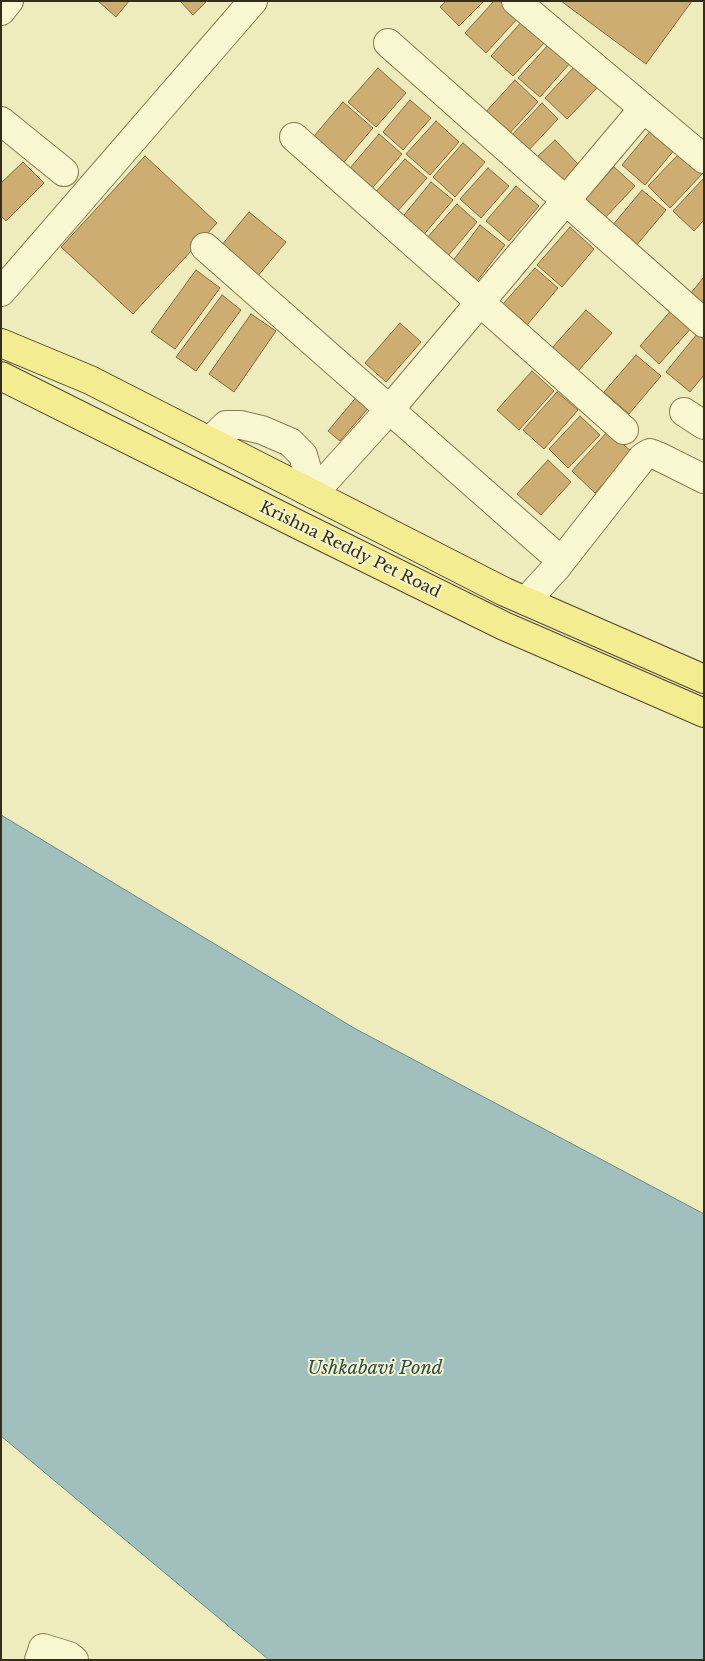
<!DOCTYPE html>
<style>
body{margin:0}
#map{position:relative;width:705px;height:1661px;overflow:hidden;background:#eeebbc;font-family:"Libre Baskerville",serif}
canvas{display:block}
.frame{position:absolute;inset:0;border:2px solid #352d1b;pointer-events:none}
</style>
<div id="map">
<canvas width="705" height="1661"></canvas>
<div class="frame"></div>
</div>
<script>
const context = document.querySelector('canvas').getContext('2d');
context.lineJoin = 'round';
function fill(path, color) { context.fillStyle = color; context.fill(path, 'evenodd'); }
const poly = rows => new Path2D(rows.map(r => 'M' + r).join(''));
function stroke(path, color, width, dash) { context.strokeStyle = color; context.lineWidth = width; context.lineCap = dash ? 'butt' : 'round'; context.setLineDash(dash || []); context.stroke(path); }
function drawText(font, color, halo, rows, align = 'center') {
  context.font = font + ' "Libre Baskerville",serif'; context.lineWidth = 4; context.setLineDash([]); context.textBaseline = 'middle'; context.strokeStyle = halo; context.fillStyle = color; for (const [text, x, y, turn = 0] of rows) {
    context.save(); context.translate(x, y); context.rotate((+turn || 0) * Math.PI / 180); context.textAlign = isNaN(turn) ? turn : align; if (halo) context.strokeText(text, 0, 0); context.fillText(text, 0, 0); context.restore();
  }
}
const water = poly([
 [1,815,354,1028,704,1214,704,1660,269,1660,1,1436,1,815]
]);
const building = poly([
 [98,1,129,1,116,17,98,1],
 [180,1,207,1,193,15,180,1],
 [446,1,484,1,459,26,440,7,446,1],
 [494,1,502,1,519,17,486,53,465,33,494,1],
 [561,1,692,1,646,64,561,1],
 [524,19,547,40,513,76,491,56,524,19],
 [550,43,571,62,540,97,518,78,550,43],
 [576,65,598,87,567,119,545,98,576,65],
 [378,68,406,93,376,127,348,102,378,68],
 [515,80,538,102,507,136,483,115,515,80],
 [410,100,431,118,403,150,383,132,410,100],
 [343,102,373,128,339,168,309,142,343,102],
 [542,103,558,119,525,154,509,138,542,103],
 [436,121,459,142,430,175,406,154,436,121],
 [652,129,675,149,645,185,622,165,652,129],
 [379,134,402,154,368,193,345,174,379,134],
 [555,140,580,166,561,185,535,159,555,140],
 [463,143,485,162,455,197,433,177,463,143],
 [681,152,703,173,670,208,648,186,681,152],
 [145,156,217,223,133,314,61,247,145,156],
 [405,159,427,178,395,214,373,195,405,159],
 [23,162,44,183,6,221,1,216,1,183,23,162],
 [614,167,635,186,604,219,583,200,614,167],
 [488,168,509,186,481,218,460,199,488,168],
 [704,178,704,220,694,231,673,211,704,178],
 [431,182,453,200,421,238,400,220,431,182],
 [516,186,539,206,509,241,486,221,516,186],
 [642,190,666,210,635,247,612,226,642,190],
 [457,204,477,222,447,257,426,239,457,204],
 [249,212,286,242,257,277,221,246,249,212],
 [480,225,505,245,477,281,452,262,480,225],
 [570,227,594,249,562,287,537,265,570,227],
 [535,268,558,288,527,325,503,304,535,268],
 [196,270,220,288,175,349,151,332,196,270],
 [704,277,704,305,690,294,704,277],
 [222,295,241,310,196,371,176,357,222,295],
 [674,307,694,325,659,364,640,346,674,307],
 [586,310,612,333,578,371,552,348,586,310],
 [251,314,276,331,234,392,209,374,251,314],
 [400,323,421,342,386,382,365,363,400,323],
 [697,334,704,339,704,375,690,392,666,372,697,334],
 [636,355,661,376,629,414,604,392,636,355],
 [532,371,554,391,519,430,497,410,532,371],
 [557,392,578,410,544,449,523,430,557,392],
 [359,394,371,405,340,441,328,431,359,394],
 [580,416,600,435,568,468,549,449,580,416],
 [608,431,632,452,595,493,572,471,608,431],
 [548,460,571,482,541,515,517,494,548,460]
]);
const minor = poly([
 [516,1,704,159],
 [1,11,9,1],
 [388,43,704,323],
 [1,121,64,172],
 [294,137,624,430],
 [205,247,549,550],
 [1,292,253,1],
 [684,412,704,425],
 [210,441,226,425,241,425,262,430,290,442,303,455,308,473,305,490],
 [313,494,390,409,643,109],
 [526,601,556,568,643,457,650,453,658,456,704,479],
 [39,1660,43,1648,69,1656,74,1660]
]);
const major = poly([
 [1,343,90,380,505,592,704,679],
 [1,376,299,525,504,626,704,713]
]);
const streetNames = [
 ["Krishna Reddy Pet Road",350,550,26]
];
const waterNames = [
 ["Ushkabavi Pond",375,1369]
];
fill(water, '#a0bfbd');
stroke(water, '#688c8c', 1);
fill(building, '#cdad71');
stroke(building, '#856a3b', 1);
stroke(minor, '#867a55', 30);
stroke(major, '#53472a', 30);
stroke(minor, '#f9f7cf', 28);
stroke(major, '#f4ec91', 28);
drawText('16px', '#352d1b', '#f6f3cb', streetNames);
drawText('italic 18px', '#294d55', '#f6f3cb', waterNames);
</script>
